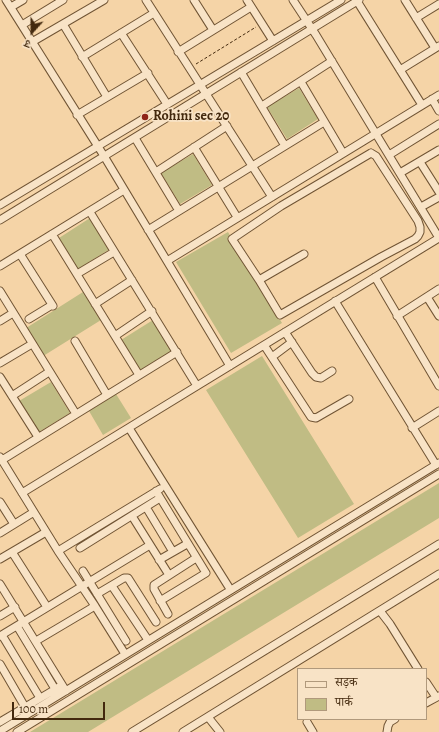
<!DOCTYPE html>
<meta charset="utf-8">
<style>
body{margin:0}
#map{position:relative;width:439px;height:732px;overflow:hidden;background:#f5d4a7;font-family:Alegreya,"Noto Serif Devanagari",serif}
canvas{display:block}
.legend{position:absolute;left:297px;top:668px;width:130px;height:52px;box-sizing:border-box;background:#f8e3c6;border:1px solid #b0997c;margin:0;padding:5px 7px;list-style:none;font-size:12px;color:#43290e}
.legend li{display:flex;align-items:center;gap:8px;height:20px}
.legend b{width:20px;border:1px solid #b0997c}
.north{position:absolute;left:12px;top:12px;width:40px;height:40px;-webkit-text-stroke:3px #f8e3c6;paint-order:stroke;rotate:201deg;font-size:11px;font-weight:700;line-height:16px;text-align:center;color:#43290e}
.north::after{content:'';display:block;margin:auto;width:14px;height:18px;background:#43290e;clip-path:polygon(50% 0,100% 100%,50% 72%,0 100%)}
.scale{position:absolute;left:12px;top:702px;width:93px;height:18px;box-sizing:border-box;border:2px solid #43290e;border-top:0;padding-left:5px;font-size:12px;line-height:14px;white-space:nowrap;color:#43290e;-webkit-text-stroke:3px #f8e3c6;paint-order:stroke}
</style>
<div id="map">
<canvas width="439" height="732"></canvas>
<ul class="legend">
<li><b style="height:5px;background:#f8e3c6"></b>सड़क</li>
<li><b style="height:11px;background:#c0bc84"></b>पार्क</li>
</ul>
<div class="north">उ</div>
<div class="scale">100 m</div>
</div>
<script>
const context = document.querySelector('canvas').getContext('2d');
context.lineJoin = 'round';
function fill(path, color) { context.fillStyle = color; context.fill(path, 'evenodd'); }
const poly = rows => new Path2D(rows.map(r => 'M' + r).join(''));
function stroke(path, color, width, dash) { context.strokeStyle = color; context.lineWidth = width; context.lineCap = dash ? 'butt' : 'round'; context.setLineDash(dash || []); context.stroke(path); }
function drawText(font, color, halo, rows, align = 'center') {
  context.font = font + ' Alegreya,serif'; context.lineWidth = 3.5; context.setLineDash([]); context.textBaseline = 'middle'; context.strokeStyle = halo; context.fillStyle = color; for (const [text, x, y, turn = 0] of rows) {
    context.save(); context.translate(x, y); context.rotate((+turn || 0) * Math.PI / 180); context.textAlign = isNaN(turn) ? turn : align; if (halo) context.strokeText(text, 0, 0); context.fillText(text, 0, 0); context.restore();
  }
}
const green = poly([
 [299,88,318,119,287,139,267,107],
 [193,154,212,185,180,204,161,173],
 [90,218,110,249,78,269,59,238],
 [228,232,282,323,231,353,176,262],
 [83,292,101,320,40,358,23,330],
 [153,320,172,351,140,371,121,340],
 [262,356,354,504,298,538,206,390],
 [51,382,70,413,39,432,19,401],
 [116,394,131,418,103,435,89,411],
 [439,483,439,518,88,732,30,732]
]);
const path = poly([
 [196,64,256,27]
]);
const minor = poly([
 [6,0,104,156,230,366],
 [146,0,272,197],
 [194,0,213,30],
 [247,0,273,41],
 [293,0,316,35,439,238],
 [405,0,435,48],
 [357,1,422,105],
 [11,7,23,0],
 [416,18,439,4],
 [63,24,107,97],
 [22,25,63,0],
 [121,33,167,104],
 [32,42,104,0],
 [178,52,251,7],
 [82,57,154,13],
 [400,70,439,46],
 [241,72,285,146],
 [301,82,343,153],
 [432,99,439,111],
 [262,106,332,61],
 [77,115,148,73],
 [135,138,179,211],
 [194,147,237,217],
 [371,153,376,156,418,221,420,227,420,232,418,236,415,239,381,257,280,315,259,280,232,239,281,206,371,153],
 [389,155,439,124],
 [420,162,439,192],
 [156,172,227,126],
 [400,173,439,150],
 [0,205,341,0],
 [421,207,439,197],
 [90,212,197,386],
 [0,220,359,0],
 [148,230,324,122],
 [52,234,139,375],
 [20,254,53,306],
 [167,261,439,95],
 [0,266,124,190],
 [77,274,114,252],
 [375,277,439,386],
 [259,280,304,254],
 [0,291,76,414],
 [427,297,439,316],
 [335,301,436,465],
 [95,304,132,280],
 [397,316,439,289],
 [29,319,52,305],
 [0,321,13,313],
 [285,332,312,373,316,377,321,378,332,371],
 [115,336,152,311],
 [75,341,107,395],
 [264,345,311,417,316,418,349,399],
 [272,357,292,342],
 [0,363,32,344],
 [0,377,38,437],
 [12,396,49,372],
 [129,428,230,589],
 [412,428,439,411],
 [0,457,58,551,95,606,125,654],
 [2,460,177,352],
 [156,491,206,573,160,601],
 [22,493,439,238],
 [0,502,14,524],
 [146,507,173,552],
 [132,516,169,575],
 [0,533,34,512],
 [80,548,160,498],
 [58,551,160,489],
 [12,552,47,607],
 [0,559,46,532],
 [159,560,187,544],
 [83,571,126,641],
 [0,584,66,691],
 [112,586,148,640],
 [97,594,124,578,128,578,156,622],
 [380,611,390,624,418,669],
 [168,614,154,589,154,585,196,558],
 [0,616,15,607],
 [17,626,55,689],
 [2,635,40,698],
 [0,636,150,545],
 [36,641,95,606],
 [0,664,25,707],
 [426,682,436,697],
 [426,703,439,696],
 [208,717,220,732],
 [0,722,59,687],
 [307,722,313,732],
 [0,731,439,463],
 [17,732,439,474],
 [132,732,439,544],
 [183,732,439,574],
 [387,732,388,726,390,722,395,719]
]);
const markers = [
 [145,117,4,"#8f2418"]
];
const poiNames = [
 ["Rohini sec 20",153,117]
];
fill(green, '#c0bc84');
stroke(minor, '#705434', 9);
stroke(path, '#43290e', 1, [3, 2]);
stroke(minor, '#f8e3c6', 7);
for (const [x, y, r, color] of markers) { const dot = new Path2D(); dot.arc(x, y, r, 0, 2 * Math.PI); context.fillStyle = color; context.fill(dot); stroke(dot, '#f8e3c6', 1.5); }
drawText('bold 14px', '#43290e', '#f8e3c6', poiNames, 'left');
</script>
